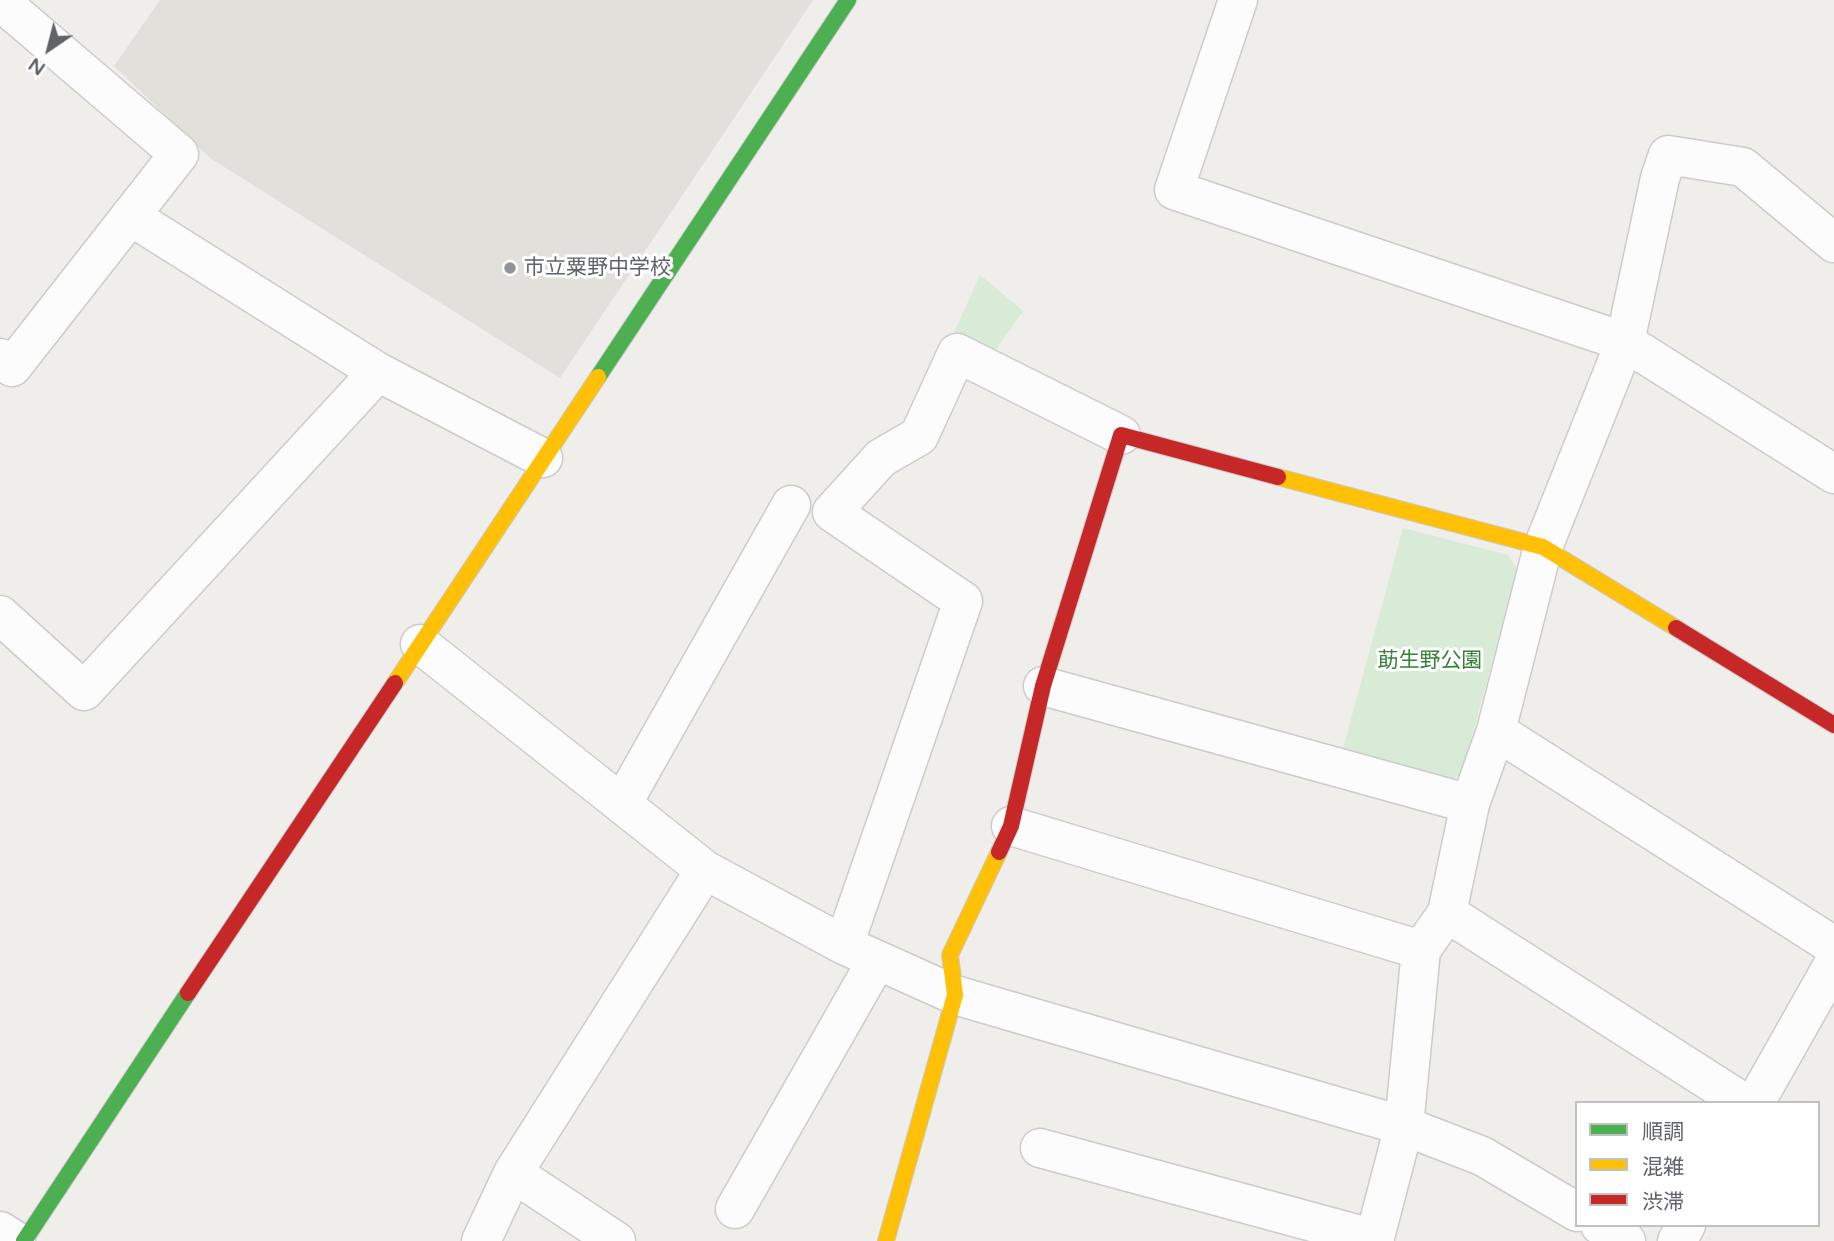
<!DOCTYPE html>
<meta charset="utf-8">
<style>
body{margin:0}
#map{position:relative;width:1834px;height:1241px;overflow:hidden;background:#efeeea;font-family:"Varela Round","Noto Sans JP",sans-serif}
canvas{display:block}
.legend{position:absolute;left:1575px;top:1101px;width:245px;height:126px;box-sizing:border-box;background:#fff;border:2px solid #bfc1c3;margin:0;padding:9px 12px;list-style:none;font-size:21px;color:#5f6368}
.legend li{display:flex;align-items:center;gap:14px;height:35px}
.legend b{width:35px;border:2px solid #bfc1c3}
.north{position:absolute;left:14px;top:14px;width:70px;height:70px;-webkit-text-stroke:5px #fff;paint-order:stroke;rotate:215deg;font-size:19px;font-weight:700;line-height:28px;text-align:center;color:#5f6368}
.north::after{content:'';display:block;margin:auto;width:24px;height:32px;background:#5f6368;clip-path:polygon(50% 0,100% 100%,50% 72%,0 100%)}
</style>
<div id="map">
<canvas width="1834" height="1241"></canvas>
<ul class="legend">
<li><b style="height:9px;background:#4caf50"></b>順調</li>
<li><b style="height:9px;background:#ffc107"></b>混雑</li>
<li><b style="height:9px;background:#c62828"></b>渋滞</li>
</ul>
<div class="north">N</div>
</div>
<script>
const context = document.querySelector('canvas').getContext('2d');
context.lineJoin = 'round';
function fill(path, color) { context.fillStyle = color; context.fill(path, 'evenodd'); }
const poly = rows => new Path2D(rows.map(r => 'M' + r).join(''));
function stroke(path, color, width, dash) { context.strokeStyle = color; context.lineWidth = width; context.lineCap = dash ? 'butt' : 'round'; context.setLineDash(dash || []); context.stroke(path); }
function drawText(font, color, halo, rows, align = 'center') {
  context.font = font + ' "Varela Round","Noto Sans JP",sans-serif'; context.lineWidth = 6; context.setLineDash([]); context.textBaseline = 'middle'; context.strokeStyle = halo; context.fillStyle = color; for (const [text, x, y, turn = 0] of rows) {
    context.save(); context.translate(x, y); context.rotate((+turn || 0) * Math.PI / 180); context.textAlign = isNaN(turn) ? turn : align; if (halo) context.strokeText(text, 0, 0); context.fillText(text, 0, 0); context.restore();
  }
}
const education = poly([
 [160,0,813,0,560,378,210,158,114,66]
]);
const green = poly([
 [980,275,1023,311,994,352,953,335],
 [1403,528,1508,555,1517,570,1462,773,1447,783,1342,752]
]);
const street = poly([
 [1238,0,1174,190,1625,342,1834,474],
 [0,1,179,154,12,367,0,358],
 [130,216,378,372],
 [0,615,84,691,378,372,543,458],
 [420,644,705,870,844,945,955,995,1404,1126,1482,1156,1577,1212],
 [1043,686,1470,804],
 [1496,731,1834,946],
 [622,804,791,505],
 [1011,826,1421,950],
 [1447,913,1744,1103],
 [844,945,963,601,832,512,881,458,919,436,957,353,1121,435],
 [1755,1103,1834,963],
 [1040,1148,1375,1239],
 [513,1173,616,1241],
 [735,1209,877,960],
 [1600,1225,1626,1241],
 [0,1231,16,1241],
 [481,1241,513,1173,705,870],
 [1374,1241,1404,1126,1421,950,1447,913,1470,804,1496,731,1543,547,1625,342,1660,178,1668,155,1743,167,1834,243],
 [1677,1241,1686,1225]
]);
const fast = poly([
 [598,377,848,0],
 [24,1241,188,993]
]);
const slow = poly([
 [1278,477,1543,547,1676,628],
 [395,683,598,377],
 [886,1241,955,995,950,955,999,852]
]);
const jam = poly([
 [1676,628,1834,725],
 [999,852,1011,826,1043,686,1121,435,1278,477],
 [188,993,395,683]
]);
const markers = [
 [510,268,7,"#919496"]
];
const poiNames = [
 ["市立粟野中学校",524,268]
];
const parkNames = [
 ["莇生野公園",1430,661]
];
fill(education, '#e2e0da');
fill(green, '#d8ebd6');
stroke(street, '#cbcccc', 41);
stroke(fast, '#cacacb', 18);
stroke(slow, '#cacacb', 18);
stroke(jam, '#cacacb', 18);
stroke(street, '#fdfcfc', 38);
stroke(fast, '#4caf50', 16);
stroke(slow, '#ffc107', 16);
stroke(jam, '#c62828', 16);
for (const [x, y, r, color] of markers) { const dot = new Path2D(); dot.arc(x, y, r, 0, 2 * Math.PI); context.fillStyle = color; context.fill(dot); stroke(dot, '#fff', 2.5); }
drawText('21px', '#5f6368', '#fff', poiNames, 'left');
drawText('21px', '#348238', '#fff', parkNames);
</script>
